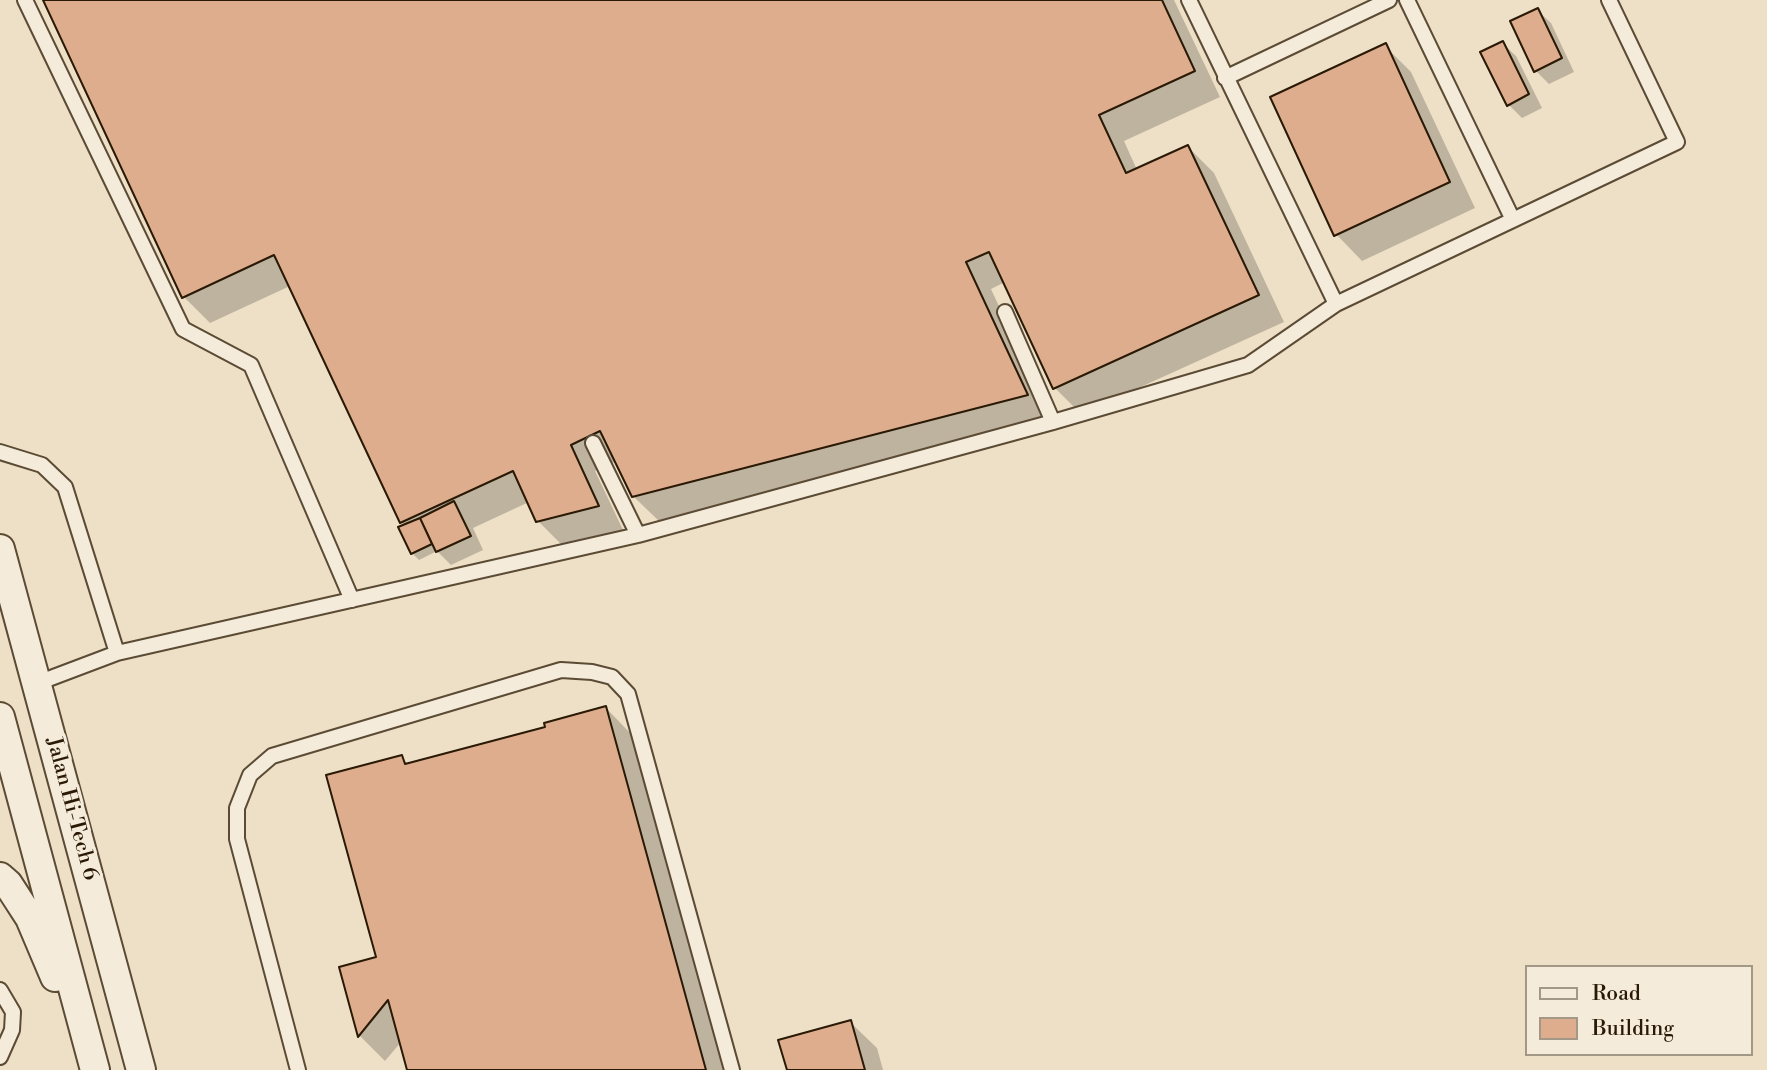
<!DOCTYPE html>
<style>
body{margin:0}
#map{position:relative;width:1767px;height:1070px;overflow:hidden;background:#eee0c6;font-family:"Libre Bodoni",serif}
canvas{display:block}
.legend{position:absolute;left:1525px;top:965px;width:228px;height:91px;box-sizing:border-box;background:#f4ebda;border:2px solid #a39785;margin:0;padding:9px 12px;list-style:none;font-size:21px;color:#2a1905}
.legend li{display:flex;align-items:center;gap:14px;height:35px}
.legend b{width:35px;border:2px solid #a39785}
</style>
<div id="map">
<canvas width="1767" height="1070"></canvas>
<ul class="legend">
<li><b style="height:9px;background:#f4ebda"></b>Road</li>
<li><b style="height:19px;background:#ddad8e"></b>Building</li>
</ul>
</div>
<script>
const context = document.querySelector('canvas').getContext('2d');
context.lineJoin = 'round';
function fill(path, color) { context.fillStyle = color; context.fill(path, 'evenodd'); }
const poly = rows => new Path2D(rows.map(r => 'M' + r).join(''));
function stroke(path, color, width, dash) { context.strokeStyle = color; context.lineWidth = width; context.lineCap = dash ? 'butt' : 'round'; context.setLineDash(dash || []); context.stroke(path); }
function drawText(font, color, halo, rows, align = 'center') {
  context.font = font + ' "Libre Bodoni",serif'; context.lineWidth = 6; context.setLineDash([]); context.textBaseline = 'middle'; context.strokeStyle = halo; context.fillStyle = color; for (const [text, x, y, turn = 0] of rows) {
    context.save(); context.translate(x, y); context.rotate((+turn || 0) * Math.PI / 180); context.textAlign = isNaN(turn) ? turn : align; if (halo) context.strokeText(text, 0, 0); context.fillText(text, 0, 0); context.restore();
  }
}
const shadow = poly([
 [45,0,1174,0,1220,97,1124,141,1137,170,1188,147,1214,173,1284,322,1081,414,1055,388,1005,282,991,289,1052,421,660,522,633,496,617,461,595,471,624,532,564,547,538,521,529,502,473,528,483,550,451,565,437,551,419,560,412,553,405,526,401,522,290,286,210,323,184,297],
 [1537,10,1551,23,1574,72,1549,84,1536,71],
 [1502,43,1516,56,1542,108,1522,118,1508,104],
 [1385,46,1411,72,1475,208,1362,261,1336,234],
 [606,708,632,735,724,1070,409,1070,401,1042,385,1061,360,1036,341,968,378,958,401,757,409,765,546,728],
 [850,1022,877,1048,883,1070,788,1070]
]);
const building = poly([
 [43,0,1162,0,1195,71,1099,115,1126,173,1188,145,1259,295,1053,389,989,252,966,262,1028,395,632,497,600,431,571,445,599,506,536,522,513,471,400,523,274,255,182,298,43,0],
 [1538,8,1562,58,1534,72,1510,21,1538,8],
 [1503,41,1529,94,1507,106,1480,52,1503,41],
 [1386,43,1450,182,1334,236,1270,97,1386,43],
 [454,501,471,536,436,552,420,518,454,501],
 [420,518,432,544,411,554,398,527,420,518],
 [606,706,706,1070,407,1070,388,1000,358,1037,339,967,376,957,326,775,402,755,405,764,545,727,544,723,606,706],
 [851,1020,865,1070,787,1070,778,1040,851,1020]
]);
const service = poly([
 [25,0,183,329,251,365,352,600],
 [1189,0,1336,304],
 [1407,0,1513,220],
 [1225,78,1389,0],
 [1005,312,1053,422],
 [593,443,638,535],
 [0,452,42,465,65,487,117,653,35,684],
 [117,653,638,535,1053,422,1248,365,1336,304,1677,142,1609,0],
 [0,990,13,1012,12,1030,0,1057],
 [298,1070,237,839,237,808,250,775,272,756,561,670,592,672,612,677,628,694,732,1070]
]);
const minor = poly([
 [0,549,141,1070],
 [0,717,95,1070],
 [0,877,8,884,30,918,55,977]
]);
const streetNames = [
 ["Jalan Hi-Tech 6",71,809,75]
];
fill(shadow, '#0003');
fill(building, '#ddad8e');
stroke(building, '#2a1905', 2);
stroke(service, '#5b4b35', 18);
stroke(minor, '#5b4b35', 32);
stroke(service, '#f4ebda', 14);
stroke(minor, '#f4ebda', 28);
drawText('21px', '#2a1905', '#f4ebda', streetNames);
</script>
